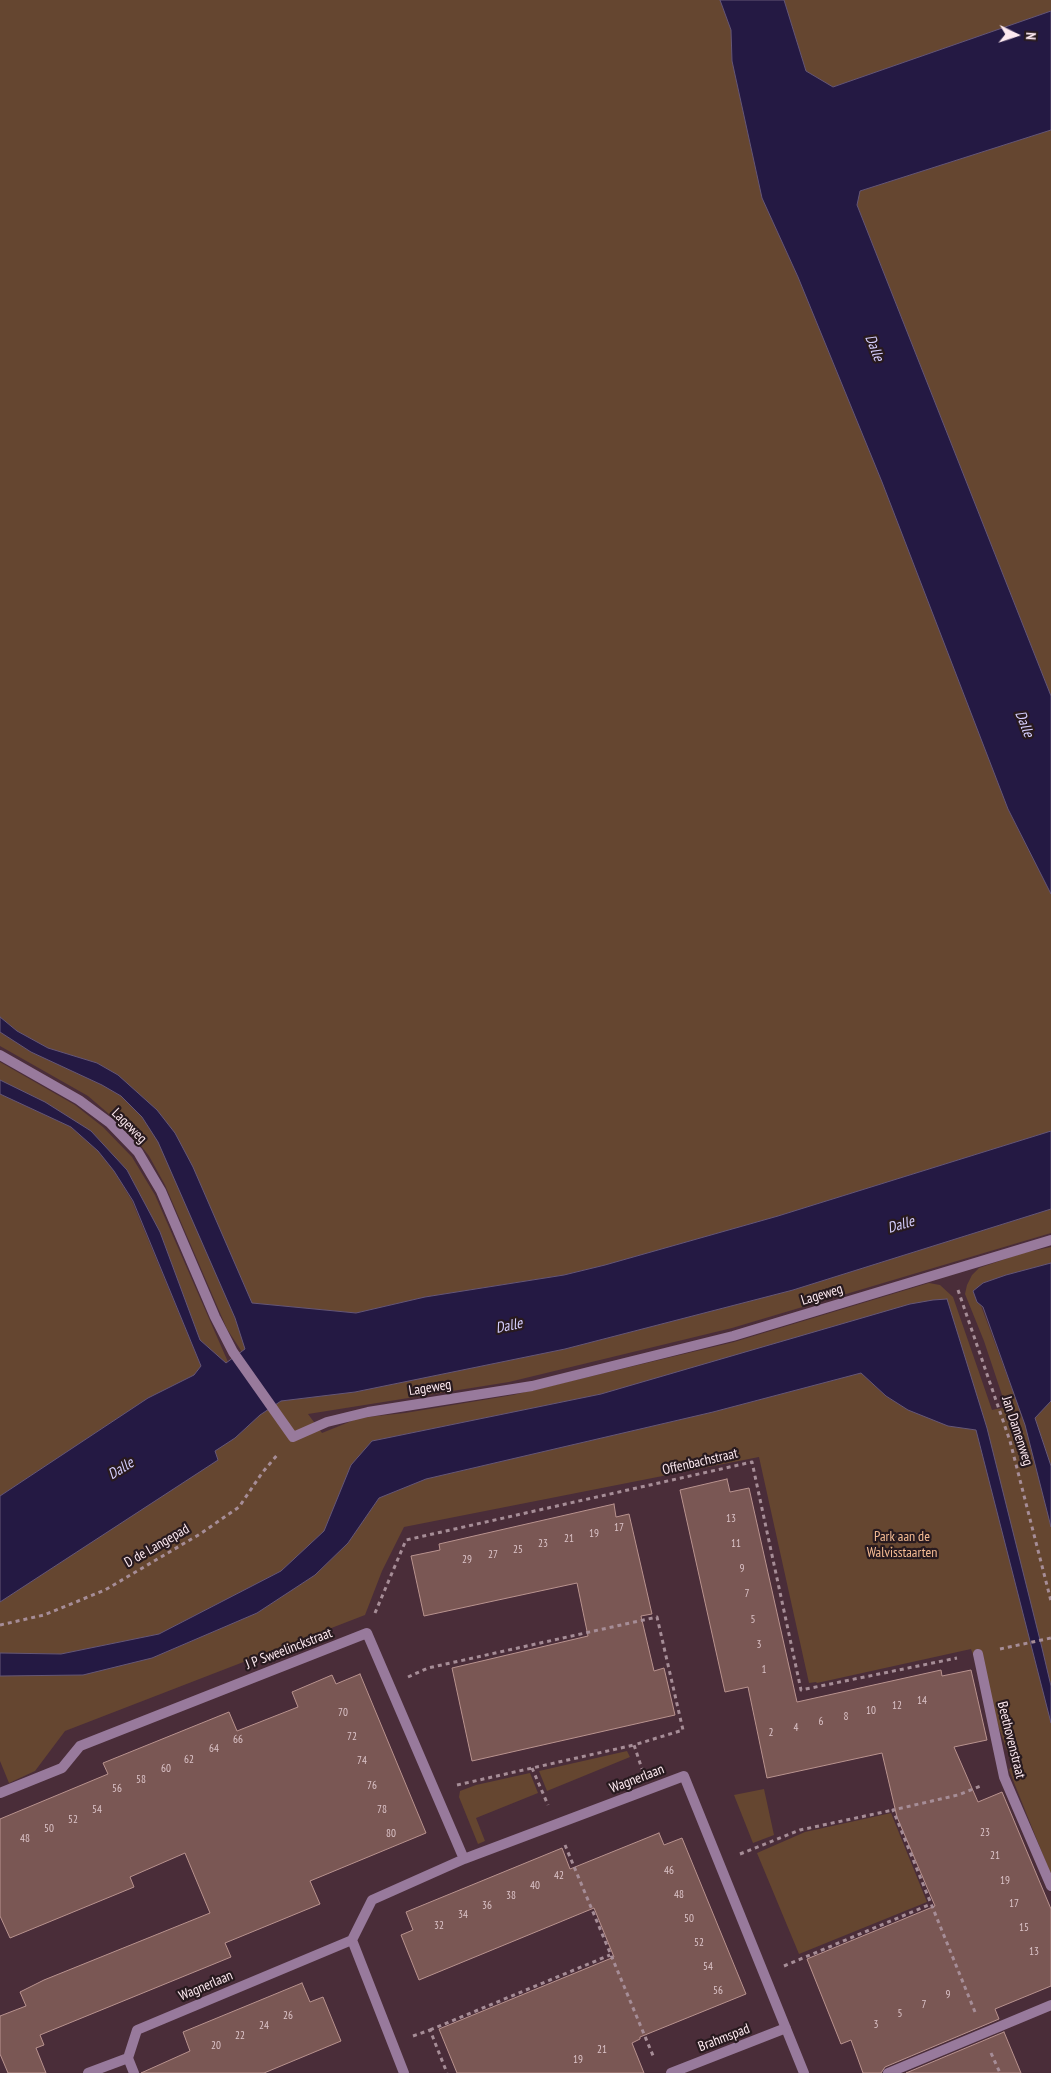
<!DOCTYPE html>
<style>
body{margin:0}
#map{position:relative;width:1051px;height:2073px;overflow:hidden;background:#4a2d39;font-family:"PT Sans Narrow",sans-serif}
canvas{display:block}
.north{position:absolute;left:991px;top:10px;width:50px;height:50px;-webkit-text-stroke:4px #281a1f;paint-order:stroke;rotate:94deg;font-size:14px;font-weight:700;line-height:20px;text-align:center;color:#fde9f0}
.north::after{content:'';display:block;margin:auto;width:18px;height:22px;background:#fde9f0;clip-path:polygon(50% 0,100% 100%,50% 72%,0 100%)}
</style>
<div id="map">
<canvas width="1051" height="2073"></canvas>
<div class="north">N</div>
</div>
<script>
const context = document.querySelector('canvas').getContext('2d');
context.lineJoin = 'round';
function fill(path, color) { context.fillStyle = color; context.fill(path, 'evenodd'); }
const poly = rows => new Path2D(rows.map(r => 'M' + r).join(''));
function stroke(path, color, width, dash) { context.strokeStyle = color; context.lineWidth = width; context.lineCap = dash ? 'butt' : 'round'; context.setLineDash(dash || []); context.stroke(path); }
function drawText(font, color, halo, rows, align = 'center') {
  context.font = font + ' "PT Sans Narrow",sans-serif'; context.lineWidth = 4.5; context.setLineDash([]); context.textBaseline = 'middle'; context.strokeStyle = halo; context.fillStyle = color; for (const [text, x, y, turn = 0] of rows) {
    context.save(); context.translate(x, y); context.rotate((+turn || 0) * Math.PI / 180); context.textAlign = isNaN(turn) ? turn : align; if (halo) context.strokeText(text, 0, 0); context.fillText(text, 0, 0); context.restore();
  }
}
const green = poly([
 [0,0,720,0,731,30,732,61,762,198,798,277,882,482,1008,809,1051,894,1051,1131,778,1216,605,1265,563,1275,425,1297,356,1313,252,1303,227,1246,118,1075,97,1063,48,1048,17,1031,0,1017],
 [784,0,1051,0,1051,11,833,87,806,71],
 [1051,130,1051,696,857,205,860,191],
 [0,1032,31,1052,102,1085,121,1096,142,1117,159,1142,235,1318,246,1350,242,1352,227,1329,165,1185,149,1156,131,1133,88,1096,0,1046],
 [0,1062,75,1105,103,1127,132,1157,155,1195,228,1362,226,1363,200,1340,160,1232,127,1170,91,1131,0,1080],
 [0,1094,71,1127,98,1151,114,1171,132,1201,201,1366,194,1375,148,1398,0,1496],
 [1051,1209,1051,1233,732,1328,509,1382,308,1414,322,1433,359,1418,405,1413,513,1395,734,1342,929,1283,940,1285,953,1297,992,1410,1006,1407,984,1341,965,1294,967,1285,972,1275,979,1268,1023,1253,1051,1247,1051,1263,1006,1275,983,1283,980,1303,1018,1405,1051,1391,1051,1875,1009,1770,1012,1765,971,1649,817,1683,816,1682,809,1683,759,1457,404,1527,382,1571,365,1615,65,1731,35,1771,9,1783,0,1761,0,1676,152,1658,257,1613,315,1575,348,1543,379,1498,426,1479,713,1412,861,1373,886,1396,908,1410,947,1299,601,1394,372,1441,351,1465,324,1531,281,1571,159,1634,61,1654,0,1653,0,1602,217,1460,214,1451,235,1438,260,1415,281,1401,355,1392,565,1349,793,1290],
 [627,1751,630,1757,547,1791,539,1771],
 [530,1773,538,1793,476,1818,485,1841,478,1844,459,1797,460,1791,476,1785],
 [764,1789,774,1835,753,1843,734,1795],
 [891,1813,927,1902,799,1954,757,1853,805,1832]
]);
const water = poly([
 [720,0,784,0,806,71,833,87,1051,11,1051,130,860,191,857,205,1051,696,1051,894,1008,809,882,482,798,277,762,198,732,61,731,30,720,0],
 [0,1017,17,1031,48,1048,97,1063,118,1075,157,1110,175,1133,193,1167,252,1303,356,1313,425,1297,564,1275,605,1265,778,1216,1051,1131,1051,1209,793,1290,565,1349,355,1392,281,1401,260,1415,235,1438,215,1451,218,1460,0,1602,0,1496,148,1398,194,1375,201,1366,133,1201,114,1171,98,1151,71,1127,0,1094,0,1080,45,1102,91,1131,127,1170,160,1232,200,1340,226,1363,245,1349,235,1318,158,1142,142,1117,121,1096,102,1085,31,1052,0,1032,0,1017],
 [1051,1263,1051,1401,1035,1418,1051,1466,1051,1527,1025,1425,983,1307,977,1302,973,1291,983,1283,1006,1275,1051,1263],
 [947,1299,987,1428,1042,1648,1051,1686,1051,1723,976,1430,948,1426,908,1410,886,1396,861,1373,713,1412,426,1479,379,1498,348,1543,315,1575,257,1613,152,1658,83,1675,0,1676,0,1653,61,1654,159,1634,281,1571,324,1531,351,1465,372,1441,601,1394,910,1304,933,1300,947,1299]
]);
const building = poly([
 [727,1479,730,1492,749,1488,797,1702,941,1670,942,1676,971,1670,987,1740,954,1747,978,1802,1002,1792,1051,1909,1051,1986,995,2009,999,2019,885,2067,881,2073,863,2073,851,2040,841,2044,807,1959,935,1906,897,1817,882,1753,767,1778,748,1687,725,1692,680,1490,727,1479],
 [614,1504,616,1517,629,1514,652,1614,641,1616,654,1671,664,1668,675,1715,472,1761,452,1668,588,1636,577,1583,424,1616,411,1556,440,1550,439,1544,614,1504],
 [360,1674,426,1833,310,1881,320,1904,225,1943,231,1957,40,2035,44,2045,36,2048,46,2073,8,2073,0,2054,0,2016,26,2006,20,1992,44,1980,210,1913,185,1853,130,1877,134,1887,10,1938,0,1916,0,1819,108,1774,103,1763,229,1712,237,1731,298,1707,292,1692,332,1675,336,1684,360,1674],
 [659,1833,664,1845,682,1838,746,1994,640,2037,640,2039,632,2043,644,2073,457,2073,439,2029,614,1957,594,1908,419,1980,401,1935,413,1930,406,1912,562,1848,570,1869,659,1833],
 [302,1983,310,2002,323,1997,341,2041,264,2073,141,2073,190,2051,183,2032,302,1983],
 [1004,2032,1021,2073,906,2073,1004,2032]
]);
const path = poly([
 [958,1290,1010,1441,1051,1601],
 [375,1613,406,1540,752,1462,801,1690,957,1658],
 [0,1625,44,1615,105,1590,200,1534,239,1507,262,1473,278,1454],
 [1000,1649,1051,1638],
 [408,1677,428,1668,657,1617,683,1730,634,1745,642,1769],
 [532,1768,548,1805],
 [457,1785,634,1745],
 [565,1845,654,2058],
 [740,1854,800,1830,893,1810],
 [784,1966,931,1904],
 [975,2012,893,1810,958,1795,983,1785],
 [430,2030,610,1955],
 [413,2036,430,2030,447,2073],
 [991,2053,1000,2073]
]);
const pedestrian = poly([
 [978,1654,1004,1777,1051,1886]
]);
const minor = poly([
 [0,1055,79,1100,110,1123,138,1152,161,1191,215,1317,233,1352,293,1437,327,1422,368,1412,532,1386,733,1336,1051,1240],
 [0,1793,62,1768,80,1746,367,1633,464,1859],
 [352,1940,404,2073],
 [128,2058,134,2073],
 [88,2073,128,2058,137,2030,352,1940,372,1900,464,1859,684,1776,804,2073],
 [671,2073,786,2028],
 [888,2073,1051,2005]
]);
const numberNames = [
 ["13",731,1519],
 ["17",619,1528],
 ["19",594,1534],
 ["21",569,1539],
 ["23",543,1544],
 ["11",736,1544],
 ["25",518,1550],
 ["27",493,1555],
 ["29",467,1560],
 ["9",742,1569],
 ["7",747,1594],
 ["5",753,1620],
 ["3",759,1645],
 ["1",764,1670],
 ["14",922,1701],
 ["12",897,1706],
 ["10",871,1711],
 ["70",343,1713],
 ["8",846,1717],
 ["6",821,1722],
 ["4",796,1728],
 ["2",771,1733],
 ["72",352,1737],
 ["66",238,1740],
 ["64",214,1749],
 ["62",189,1760],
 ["74",362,1761],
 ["60",166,1769],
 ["58",141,1780],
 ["76",372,1786],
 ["56",117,1789],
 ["54",97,1810],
 ["78",382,1810],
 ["52",73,1820],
 ["50",49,1829],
 ["23",985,1833],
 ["80",391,1834],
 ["48",25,1839],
 ["21",995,1856],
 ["46",669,1871],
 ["42",559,1876],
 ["19",1005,1881],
 ["40",535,1886],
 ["48",679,1895],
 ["38",511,1896],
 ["17",1014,1904],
 ["36",487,1906],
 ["34",463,1915],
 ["50",689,1919],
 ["32",439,1926],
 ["15",1024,1928],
 ["52",699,1943],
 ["13",1034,1952],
 ["54",708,1967],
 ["56",718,1991],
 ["9",948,1995],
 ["7",924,2005],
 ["5",900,2014],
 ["26",288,2016],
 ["3",876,2025],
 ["24",264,2026],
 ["22",240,2036],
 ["20",216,2046],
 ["21",602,2050],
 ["19",578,2060]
];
const streetNames = [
 ["Lageweg",129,1126,45],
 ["Lageweg",822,1295,-17],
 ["Lageweg",430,1388,-9],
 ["Jan Damenweg",1017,1431,72],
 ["Offenbachstraat",700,1462,-13],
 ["D de Langepad",157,1546,-30],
 ["J P Sweelinckstraat",289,1649,-21],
 ["Beethovenstraat",1011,1740,76],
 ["Wagnerlaan",637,1779,-21],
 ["Wagnerlaan",206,1986,-23],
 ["Brahmspad",724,2038,-21]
];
const parkNames = [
 ["Park aan de",902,1537],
 ["Walvisstaarten",902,1553]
];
const waterNames = [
 ["Dalle",874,348,68],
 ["Dalle",1024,724,68],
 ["Dalle",901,1225,-17],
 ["Dalle",509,1326,-12],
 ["Dalle",121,1469,-32]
];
fill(green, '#654630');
fill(water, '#241943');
stroke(water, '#655777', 1);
fill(building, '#7a5754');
stroke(building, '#b9938f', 1);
stroke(path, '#a68d97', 3, [4, 4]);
stroke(pedestrian, '#987a9c', 10);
stroke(minor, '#987a9c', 10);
drawText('11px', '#dcc4c9', null, numberNames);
drawText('14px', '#fde9f0', '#281a1f', streetNames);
drawText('14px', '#f5bc94', '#281a1f', parkNames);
drawText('italic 15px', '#d6cffe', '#281a1f', waterNames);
</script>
